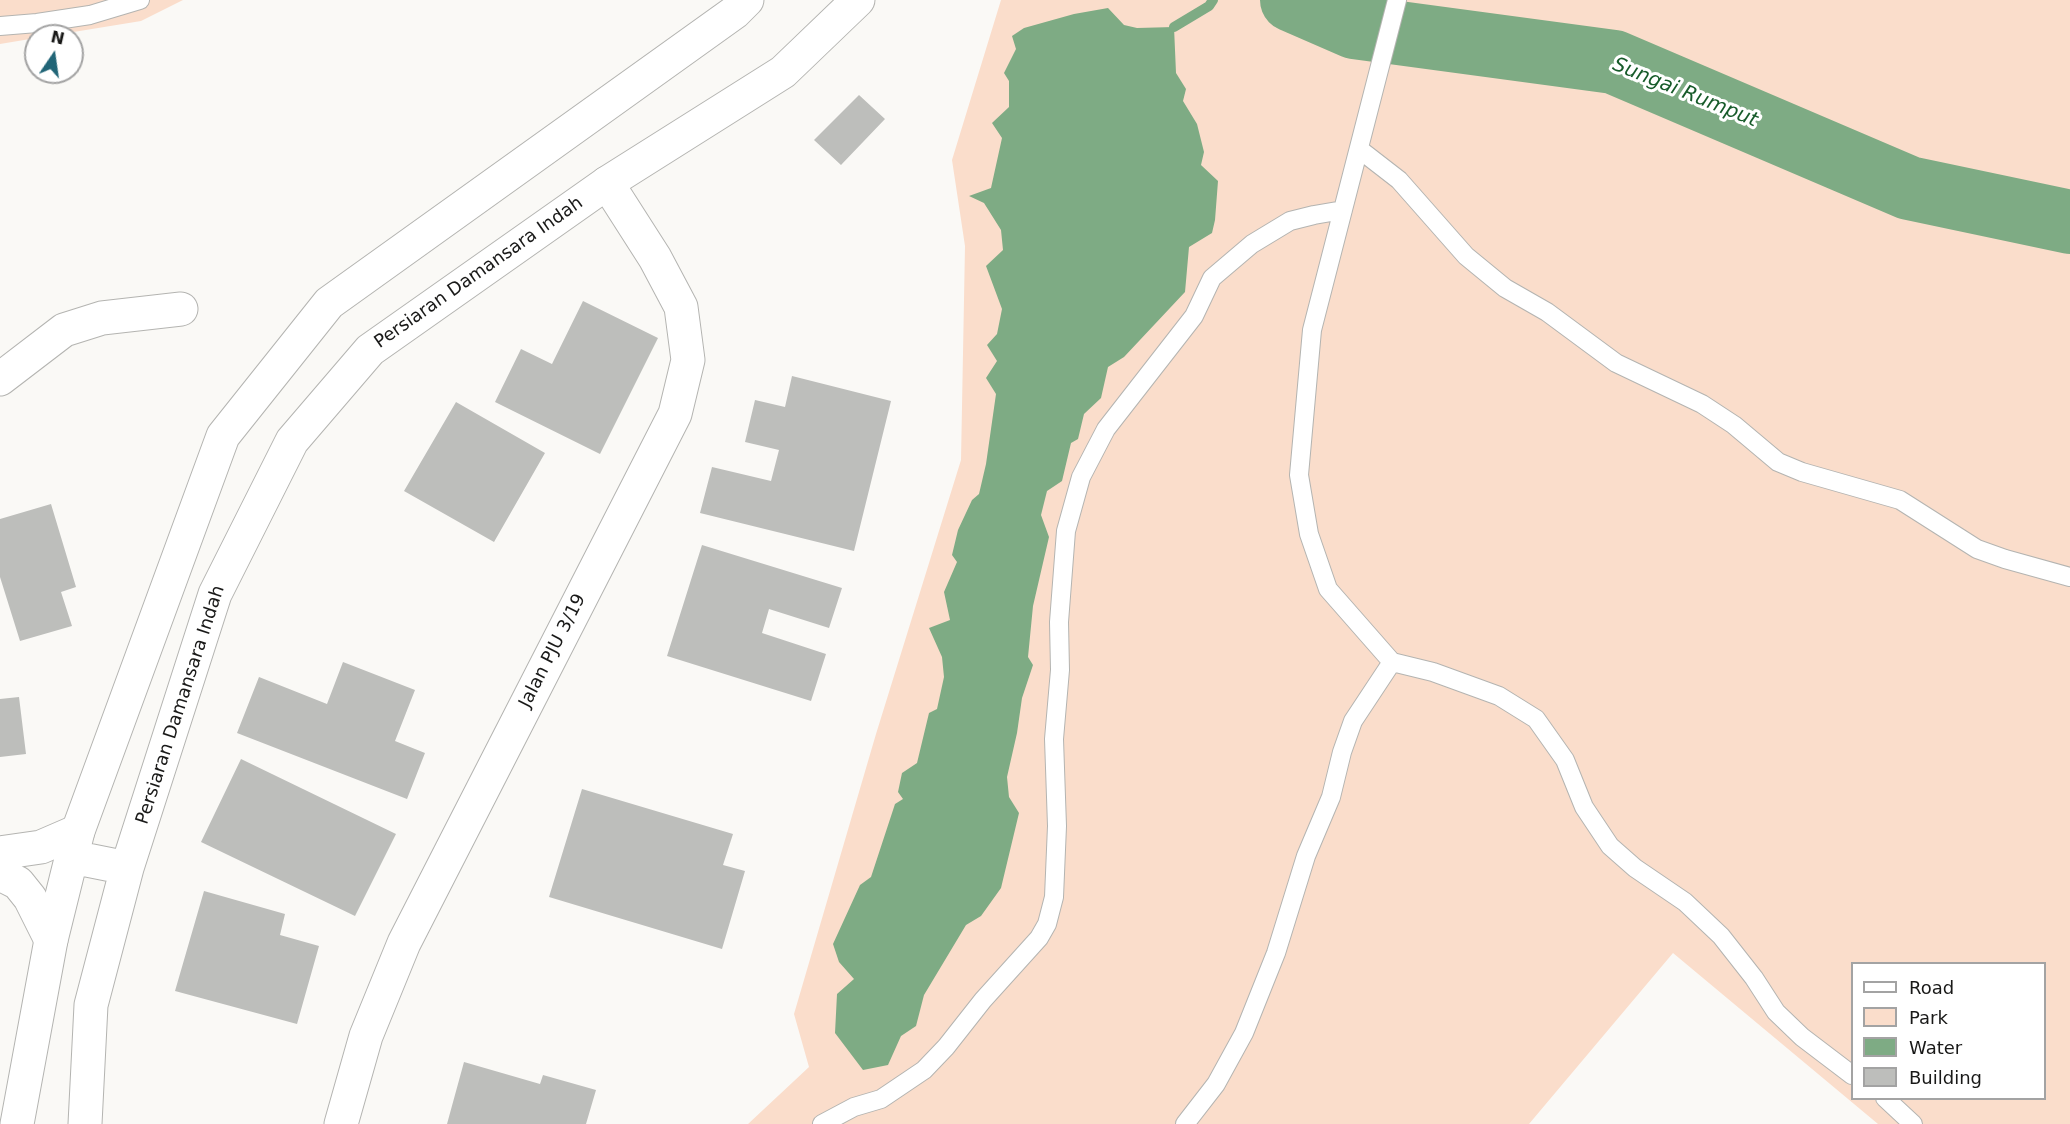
<!DOCTYPE html>
<style>
body{margin:0}
#map{position:relative;width:2070px;height:1124px;overflow:hidden;background:#faf9f6;font-family:"DejaVu Sans",sans-serif}
canvas{display:block}
.legend{position:absolute;left:1851px;top:962px;width:195px;height:138px;box-sizing:border-box;background:#fff;border:2px solid #a3a3a3;margin:0;padding:8px 10px;list-style:none;font-size:18px;color:#191918}
.legend li{display:flex;align-items:center;gap:12px;height:30px}
.legend b{width:30px;border:2px solid #a3a3a3}
.north{position:absolute;left:24px;top:24px;width:60px;height:60px;box-sizing:border-box;background:#fff;border:2px solid #a3a3a3;border-radius:50%;rotate:13deg;font-size:16px;font-weight:700;line-height:24px;text-align:center;color:#191918}
.north::after{content:'';display:block;margin:auto;width:21px;height:27px;background:#216577;clip-path:polygon(50% 0,100% 100%,50% 72%,0 100%)}
</style>
<div id="map">
<canvas width="2070" height="1124"></canvas>
<ul class="legend">
<li><b style="height:8px;background:#fff"></b>Road</li>
<li><b style="height:16px;background:#faddcb"></b>Park</li>
<li><b style="height:16px;background:#7eab84"></b>Water</li>
<li><b style="height:16px;background:#bdbebb"></b>Building</li>
</ul>
<div class="north">N</div>
</div>
<script>
const context = document.querySelector('canvas').getContext('2d');
context.lineJoin = 'round';
function fill(path, color) { context.fillStyle = color; context.fill(path, 'evenodd'); }
const poly = rows => new Path2D(rows.map(r => 'M' + r).join(''));
function stroke(path, color, width, dash) { context.strokeStyle = color; context.lineWidth = width; context.lineCap = dash ? 'butt' : 'round'; context.setLineDash(dash || []); context.stroke(path); }
function drawText(font, color, halo, rows, align = 'center') {
  context.font = font + ' "DejaVu Sans",sans-serif'; context.lineWidth = 6; context.setLineDash([]); context.textBaseline = 'middle'; context.strokeStyle = halo; context.fillStyle = color; for (const [text, x, y, turn = 0] of rows) {
    context.save(); context.translate(x, y); context.rotate((+turn || 0) * Math.PI / 180); context.textAlign = isNaN(turn) ? turn : align; if (halo) context.strokeText(text, 0, 0); context.fillText(text, 0, 0); context.restore();
  }
}
const green = poly([
 [0,0,183,0,141,21,49,36,36,36,36,38,0,44],
 [1001,0,2070,0,2070,1124,1878,1124,1673,953,1529,1124,748,1124,809,1067,794,1014,876,734,961,460,965,246,952,160],
 [1852,964,2044,964,2044,1098,1852,1098]
]);
const water = poly([
 [1108,8,1124,25,1137,28,1174,27,1176,73,1186,89,1183,101,1197,124,1204,152,1201,165,1218,181,1215,220,1212,233,1189,247,1185,292,1124,357,1108,367,1101,398,1084,414,1078,439,1071,443,1062,481,1047,491,1041,515,1049,537,1033,606,1028,657,1033,665,1022,698,1017,733,1007,777,1009,797,1019,813,1001,888,981,916,966,925,924,995,916,1026,901,1036,888,1065,863,1070,835,1033,837,994,854,979,839,962,833,944,860,885,871,877,895,804,903,799,898,792,902,773,917,763,929,713,937,709,944,677,942,657,929,628,950,620,944,592,957,562,952,555,958,530,972,500,979,494,986,464,996,394,986,378,997,361,987,345,997,334,1002,309,986,266,1003,250,1001,230,984,203,969,196,991,188,1002,138,992,123,1009,107,1009,81,1004,73,1016,49,1012,36,1024,28,1074,14]
]);
const stream = poly([
 [1174,27,1209,6,1213,0]
]);
const river = poly([
 [1292,0,1354,27,1614,62,1909,188,2070,222]
]);
const building = poly([
 [859,95,885,119,841,165,814,140],
 [583,301,658,338,600,454,495,402,521,349,552,364],
 [792,376,891,401,854,551,700,513,712,467,771,481,779,450,745,442,755,400,785,407],
 [456,402,545,453,494,542,404,491],
 [51,504,76,587,61,592,72,626,20,641,0,577,0,519],
 [702,545,842,588,829,628,769,609,762,633,826,654,811,701,667,656],
 [343,662,415,690,395,741,425,753,407,799,237,733,259,677,327,704],
 [19,697,26,754,0,757,0,699],
 [241,759,396,834,355,916,201,842],
 [582,789,733,834,723,865,745,871,722,949,549,897],
 [204,891,285,914,280,935,319,946,297,1024,175,991],
 [464,1062,540,1084,543,1075,596,1090,586,1124,447,1124]
]);
const service = poly([
 [0,26,37,23,90,15,140,0],
 [1359,149,1399,180,1466,256,1505,288,1547,312,1616,363,1702,404,1734,425,1778,462,1802,472,1900,500,1977,549,2005,559,2070,577],
 [1392,662,1328,589,1309,534,1299,475,1312,330,1397,0],
 [1885,1098,1913,1124],
 [822,1124,854,1107,881,1099,924,1070,946,1047,983,1000,1039,938,1047,924,1054,897,1057,826,1054,739,1060,670,1059,622,1066,531,1081,477,1106,429,1194,316,1212,278,1252,244,1290,221,1314,215,1343,210],
 [1185,1124,1216,1084,1244,1033,1276,953,1306,856,1331,797,1342,752,1353,721,1392,662,1433,672,1499,696,1536,719,1565,760,1584,807,1610,846,1635,868,1685,902,1721,936,1754,978,1776,1012,1802,1037,1852,1075]
]);
const minor = poly([
 [0,379,64,330,102,318,181,309],
 [0,853,41,847,78,831],
 [0,874,18,883,30,898,51,940],
 [341,1124,366,1036,404,943,675,414,688,360,681,307,655,258,607,183]
]);
const secondary = poly([
 [72,857,127,868],
 [17,1124,51,940,78,831,223,436,329,303,735,12,747,0],
 [85,1124,91,1005,127,868,215,594,292,441,370,350,607,183,783,72,858,0]
]);
const streetNames = [
 ["Persiaran Damansara Indah",479,273,-35],
 ["Jalan PJU 3/19",553,651,-63],
 ["Persiaran Damansara Indah",181,705,-72]
];
const waterNames = [
 ["Sungai Rumput",1685,93,22]
];
fill(green, '#faddcb');
fill(water, '#7eab84');
stroke(stream, '#7eab84', 10);
stroke(river, '#7eab84', 64);
fill(building, '#bdbebb');
stroke(service, '#b4b4b1', 20);
stroke(minor, '#b4b4b1', 35);
stroke(secondary, '#b4b4b1', 35);
stroke(service, '#fff', 18);
stroke(minor, '#fff', 33);
stroke(secondary, '#fff', 33);
drawText('18px', '#191918', '#fff', streetNames);
drawText('italic 20px', '#175b2a', '#fff', waterNames);
</script>
